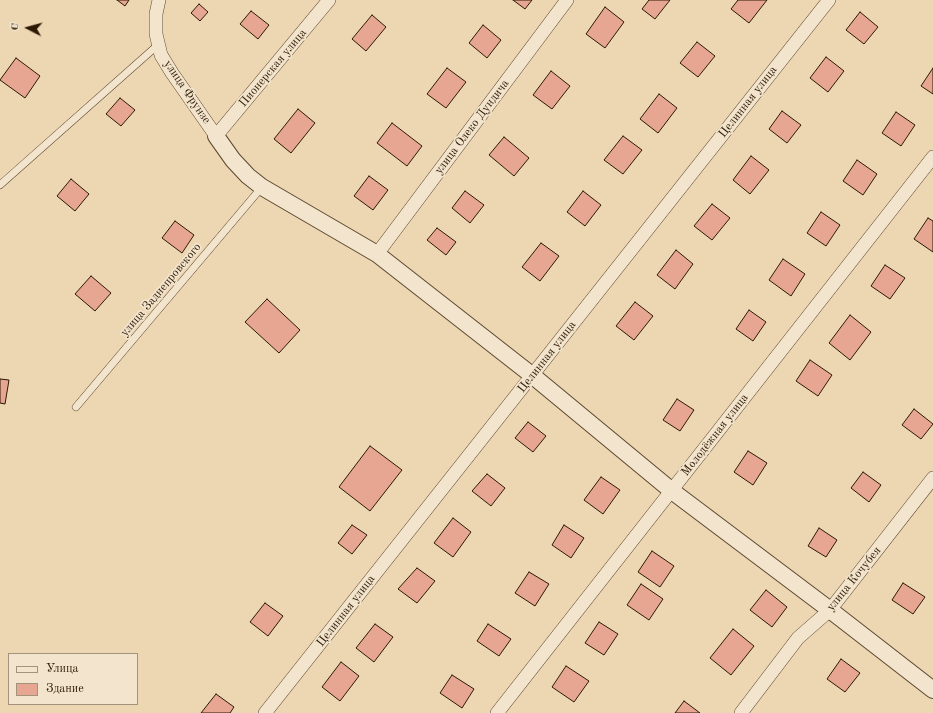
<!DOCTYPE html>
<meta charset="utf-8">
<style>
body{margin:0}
#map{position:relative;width:933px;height:713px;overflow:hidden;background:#edd6b2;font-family:"Old Standard TT",serif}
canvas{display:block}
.legend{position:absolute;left:8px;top:653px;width:130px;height:52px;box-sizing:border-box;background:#f3e4cd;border:1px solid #a3937c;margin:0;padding:5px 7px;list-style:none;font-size:12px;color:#2c1903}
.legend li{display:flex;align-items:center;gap:8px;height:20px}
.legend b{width:20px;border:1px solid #a3937c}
.north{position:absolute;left:8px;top:8px;width:40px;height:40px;-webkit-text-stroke:3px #f3e4cd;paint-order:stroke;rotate:276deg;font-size:11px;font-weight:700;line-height:16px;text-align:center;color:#2c1903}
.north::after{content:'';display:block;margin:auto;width:14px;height:18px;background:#2c1903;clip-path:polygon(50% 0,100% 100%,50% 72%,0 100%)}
</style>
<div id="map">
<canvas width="933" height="713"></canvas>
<ul class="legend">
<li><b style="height:5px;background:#f3e4cd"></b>Улица</li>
<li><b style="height:11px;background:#e6a692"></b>Здание</li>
</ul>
<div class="north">С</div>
</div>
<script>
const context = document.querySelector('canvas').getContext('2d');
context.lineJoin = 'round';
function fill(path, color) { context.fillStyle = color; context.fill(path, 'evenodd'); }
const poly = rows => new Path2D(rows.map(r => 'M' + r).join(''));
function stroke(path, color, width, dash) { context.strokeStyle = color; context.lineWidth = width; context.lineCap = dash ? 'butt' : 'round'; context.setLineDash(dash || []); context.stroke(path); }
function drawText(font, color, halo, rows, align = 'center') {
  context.font = font + ' "Old Standard TT",serif'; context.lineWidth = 3.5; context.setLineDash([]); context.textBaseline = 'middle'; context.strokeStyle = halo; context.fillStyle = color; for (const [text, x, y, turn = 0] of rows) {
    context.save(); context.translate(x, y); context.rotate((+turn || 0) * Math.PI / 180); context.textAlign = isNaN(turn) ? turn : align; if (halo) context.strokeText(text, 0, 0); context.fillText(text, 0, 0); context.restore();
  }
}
const building = poly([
 [117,0,129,0,125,6,117,0],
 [513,0,532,0,525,9,513,0],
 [649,0,670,0,655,19,642,9,649,0],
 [738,0,767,0,749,23,731,9,738,0],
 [199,4,208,12,200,21,191,13,199,4],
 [605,7,624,22,605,48,586,34,605,7],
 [251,11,269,25,258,39,240,24,251,11],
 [860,12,878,27,864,44,846,30,860,12],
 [372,15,386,27,366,51,352,39,372,15],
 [483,25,501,40,487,58,469,43,483,25],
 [697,42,715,56,698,77,680,63,697,42],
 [826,57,844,71,828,92,810,78,826,57],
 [16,58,40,76,25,98,0,80,16,58],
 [447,68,466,82,446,108,427,94,447,68],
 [933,68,933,94,921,86,933,68],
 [551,71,570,86,552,109,533,95,551,71],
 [659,94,677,108,658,133,640,119,659,94],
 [120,98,135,110,121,126,106,114,120,98],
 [298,109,315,123,291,153,274,139,298,109],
 [782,111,801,125,787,143,769,129,782,111],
 [896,112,915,125,901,146,882,133,896,112],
 [392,123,422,146,407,166,377,143,392,123],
 [623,136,642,150,623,174,604,160,623,136],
 [504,137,529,158,514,176,489,155,504,137],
 [751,156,769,170,750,194,733,180,751,156],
 [857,160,877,174,863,195,843,181,857,160],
 [369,176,388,190,373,210,354,196,369,176],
 [71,179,89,194,75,211,57,196,71,179],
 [465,191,484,205,470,223,452,208,465,191],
 [583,191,601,205,585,226,567,212,583,191],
 [712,204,730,218,712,240,694,226,712,204],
 [821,212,840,225,826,246,807,233,821,212],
 [928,218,933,221,933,252,914,239,928,218],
 [175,221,194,235,182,253,162,238,175,221],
 [437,228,456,242,446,255,427,240,437,228],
 [541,243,559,256,540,281,522,267,541,243],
 [676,250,693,264,675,289,657,275,676,250],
 [783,259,805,274,791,296,769,280,783,259],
 [885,265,905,278,890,299,871,286,885,265],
 [91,276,111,293,95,311,75,294,91,276],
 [267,299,300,330,279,353,245,322,267,299],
 [635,302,653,316,634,340,616,326,635,302],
 [749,310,766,322,753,341,736,329,749,310],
 [850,315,871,332,850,360,829,343,850,315],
 [810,360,832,375,818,396,796,381,810,360],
 [0,379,9,380,5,404,0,403,0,379],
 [677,399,694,410,680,431,663,420,677,399],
 [914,409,933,424,921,439,902,425,914,409],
 [528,422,546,436,533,452,515,438,528,422],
 [370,446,402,470,370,511,339,487,370,446],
 [748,451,767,463,753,485,734,472,748,451],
 [863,472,881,485,869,502,851,488,863,472],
 [487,474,505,488,491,506,472,491,487,474],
 [601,477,620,490,603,514,584,500,601,477],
 [453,518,471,532,453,557,434,543,453,518],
 [352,525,367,535,352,554,338,543,352,525],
 [564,525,584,538,571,558,552,545,564,525],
 [819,528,837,540,826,557,808,546,819,528],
 [652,551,674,566,660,587,638,572,652,551],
 [417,568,435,581,417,603,398,589,417,568],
 [529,572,549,584,535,606,515,593,529,572],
 [903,583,925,597,913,614,892,600,903,583],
 [641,584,663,599,649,620,627,605,641,584],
 [766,590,787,607,772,627,750,610,766,590],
 [265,603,283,616,268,636,250,622,265,603],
 [599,622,618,634,604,655,585,643,599,622],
 [375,624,393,637,374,662,356,648,375,624],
 [488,624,511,639,499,656,477,641,488,624],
 [733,629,754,646,731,675,710,658,733,629],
 [841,659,860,673,845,692,827,679,841,659],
 [341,662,359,676,340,701,322,687,341,662],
 [566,666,589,681,574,702,552,687,566,666],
 [452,675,474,689,462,708,440,693,452,675],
 [216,694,234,707,230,713,201,713,216,694],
 [684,701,700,713,675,713,684,701]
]);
const service = poly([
 [0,185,159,44],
 [76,407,262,187]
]);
const minor = poly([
 [159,0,156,14,156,34,161,55,172,73,216,136,329,0],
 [377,254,567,0],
 [265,713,829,0],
 [497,713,933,157],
 [741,713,798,638,830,610,933,478]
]);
const tertiary = poly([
 [216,136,233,160,248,176,262,187,377,254,533,376,672,491,830,610,933,690]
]);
const streetNames = [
 ["Пионерская улица",273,68,-50],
 ["улица Фрунзе",187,92,56],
 ["Целинная улица",748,102,-52],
 ["улица Олеко Дундича",472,127,-53],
 ["улица Заднепровского",161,290,-50],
 ["Целинная улица",547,357,-52],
 ["Молодёжная улица",715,435,-52],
 ["улица Кочубея",854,579,-51],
 ["Целинная улица",346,611,-52]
];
fill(building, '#e6a692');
stroke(building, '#2c1903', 1);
stroke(service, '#5c482f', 8);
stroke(minor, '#5c482f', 14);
stroke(tertiary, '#5c482f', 18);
stroke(service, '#f3e4cd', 7);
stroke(minor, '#f3e4cd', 13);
stroke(tertiary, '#f3e4cd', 16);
drawText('12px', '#2c1903', '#f3e4cd', streetNames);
</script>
